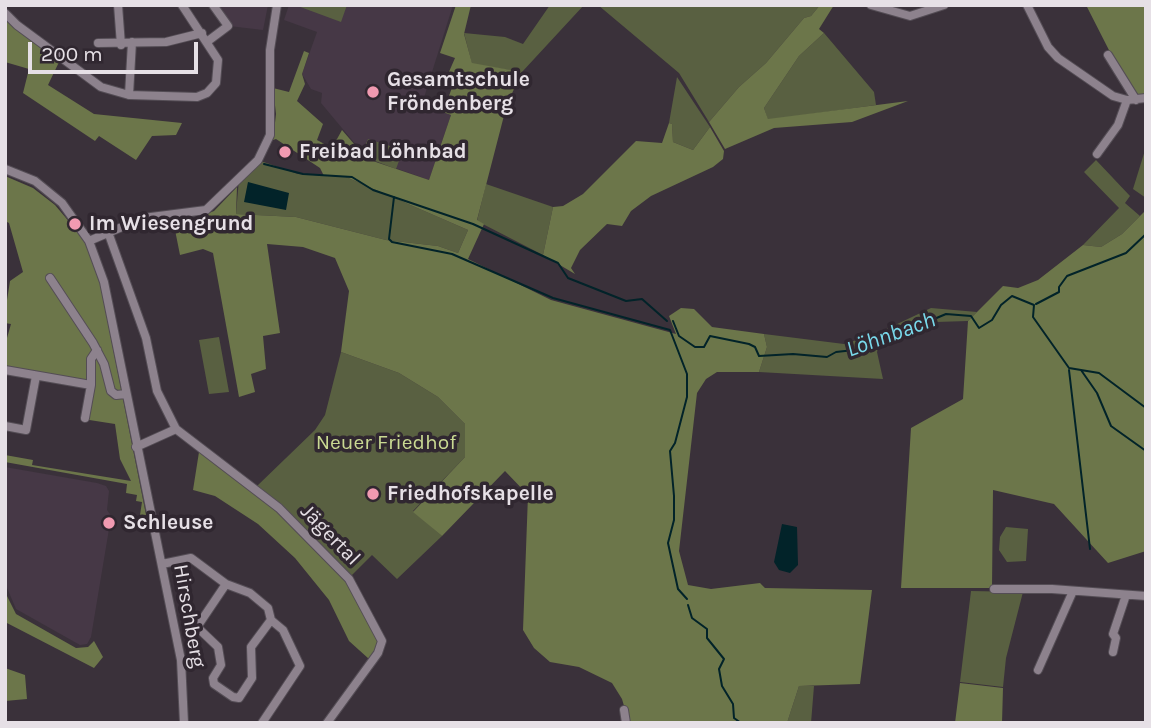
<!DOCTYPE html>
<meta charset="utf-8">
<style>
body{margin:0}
#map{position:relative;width:1151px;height:728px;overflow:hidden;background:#3a313a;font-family:Karla,sans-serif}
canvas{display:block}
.frame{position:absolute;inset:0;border:7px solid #e6e0e6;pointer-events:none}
.scale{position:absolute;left:28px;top:42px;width:170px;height:32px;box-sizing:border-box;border:4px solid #e6e0e6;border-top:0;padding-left:9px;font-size:21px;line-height:24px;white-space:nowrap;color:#e6e0e6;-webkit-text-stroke:5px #302730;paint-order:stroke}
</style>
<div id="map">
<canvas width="1151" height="728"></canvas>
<div class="frame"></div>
<div class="scale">200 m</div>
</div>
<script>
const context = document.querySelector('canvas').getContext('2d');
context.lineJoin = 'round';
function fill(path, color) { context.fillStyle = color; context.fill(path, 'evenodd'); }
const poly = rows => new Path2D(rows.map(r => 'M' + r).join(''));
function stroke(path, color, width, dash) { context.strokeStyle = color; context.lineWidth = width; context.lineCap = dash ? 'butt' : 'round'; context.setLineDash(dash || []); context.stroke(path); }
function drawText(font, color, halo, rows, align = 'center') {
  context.font = font + ' Karla,sans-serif'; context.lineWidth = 7; context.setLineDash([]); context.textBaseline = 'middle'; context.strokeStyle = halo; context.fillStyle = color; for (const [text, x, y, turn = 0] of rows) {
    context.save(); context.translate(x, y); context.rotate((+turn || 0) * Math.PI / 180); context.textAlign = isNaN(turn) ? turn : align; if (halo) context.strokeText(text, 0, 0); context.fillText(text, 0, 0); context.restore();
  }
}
const built = poly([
 [215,5,268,5,263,30,229,26],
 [289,5,453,5,422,104,451,115,429,180,367,158,321,103,322,93,311,89,302,74,317,32,284,20],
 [5,467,97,483,106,486,109,491,107,510,117,524,109,529,91,637,87,644,80,645,16,609,5,583]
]);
const green = poly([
 [295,5,347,5,341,22],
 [550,5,584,5,522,72,472,64,464,33,505,37,523,44],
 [598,5,820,5,811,16,804,18,766,63,739,87,709,122,679,73],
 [824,33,874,92,876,105,768,120,764,108,799,56],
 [677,77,710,127,693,150,673,142,672,124,669,123],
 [368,139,403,150,396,169,367,158,363,151],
 [1146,147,1146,198,1133,189],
 [258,160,298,174,346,177,468,230,458,253,438,246,386,240,296,217,236,214,239,179],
 [1096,160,1130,196,1125,203,1140,216,1122,234,1101,247,1083,245,1119,208,1084,172],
 [486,184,553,207,543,255,477,221],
 [931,308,977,312,968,321,936,322,880,344,877,352,883,379,759,372,767,347,764,334,844,344,876,334],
 [219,337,229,392,209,394,199,340],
 [341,352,399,373,438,397,465,424,465,457,413,511,442,536,397,579,372,555,351,576,281,505,257,486,315,430,325,415],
 [1006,527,1028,529,1026,561,1007,562,999,550,1000,537],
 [971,591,1023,592,1006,658,1003,687,960,682],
 [799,686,814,686,811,723,787,723]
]);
const forest = poly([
 [456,5,471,5,464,34,472,63,522,72,507,104,477,220,484,224,468,259,551,300,676,334,669,316,681,308,694,309,712,327,764,334,767,347,759,372,717,372,706,379,697,393,679,551,688,585,711,589,760,583,765,588,872,590,860,684,799,686,787,723,629,723,622,699,612,683,579,667,550,662,534,648,523,630,528,495,505,471,442,536,413,512,465,457,465,424,438,397,399,373,341,352,349,291,335,258,303,247,267,244,280,333,263,336,266,369,251,374,255,392,239,397,213,253,203,249,180,255,173,220,194,219,214,211,237,187,236,214,296,217,386,240,438,246,458,253,468,230,346,177,324,176,320,168,276,139,273,140,276,114,273,88,289,92,304,51,309,53,302,74,305,84,297,101,323,124,317,140,332,148,342,130,367,159,429,180,451,115,443,112,453,85,445,81,455,58,440,53],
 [820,5,834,5,819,29,824,33,799,56,764,108,768,119,908,101,852,122,774,128,725,149,709,122,739,87,766,63,804,18,811,16],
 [1086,5,1146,5,1146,95,1139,98,1113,58],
 [5,17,60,60,48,85,94,114,182,123,176,135,152,136,136,160,99,136,95,141,23,93,29,69,5,62],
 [669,123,672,124,673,142,693,150,710,127,724,151,723,159,713,167,651,196,631,211,622,226,607,224,580,250,571,268,575,274,543,255,553,207,563,206,583,194,636,141,662,143],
 [5,176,33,188,55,205,87,243,100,283,148,525,143,529,138,528,142,502,136,501,137,495,126,493,127,484,5,462,5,455,33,460,32,465,131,481,120,459,115,424,83,419,88,388,5,373,5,345,11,324,5,323,5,313,10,281,23,272,9,223,5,221],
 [1146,210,1146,551,1108,563,1054,504,993,490,992,588,901,588,911,428,963,399,968,321,1003,286,1018,288,1038,280,1083,245,1101,247,1122,234],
 [199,452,214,460,282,513,348,580,375,631,379,646,369,659,349,641,329,600,295,558,258,524,215,496,193,490],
 [5,592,16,614,76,648,88,647,94,641,103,657,94,668,5,622],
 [5,668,25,675,27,699,5,701],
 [960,683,1003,688,1002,723,955,723]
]);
const water = poly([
 [248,182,289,193,286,210,244,202],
 [782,524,797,527,798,565,790,573,779,570,774,562]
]);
const stream = poly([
 [264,164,303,174,352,177,373,190,473,224,558,263,568,278,626,301,642,299,667,321],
 [394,197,389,239,392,242,452,254,553,298,670,330,687,374,687,397,675,443,670,451,674,496,674,520,668,543,678,589,687,599],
 [1036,304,1059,292,1059,287,1067,276,1126,253,1146,234],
 [673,321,679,336,695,347,704,347,710,336,749,344,755,347,759,356,793,354,827,357,836,352,863,349,946,314,971,316,979,328,992,320,1001,305,1012,296,1034,305,1033,317,1069,368,1099,373,1146,408],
 [1069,370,1090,549],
 [1081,370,1097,393,1111,426,1146,451],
 [688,605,692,618,707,629,707,638,724,659,719,669,722,686,733,704,734,718,741,723]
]);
const minor = poly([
 [118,5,121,45],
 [871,5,910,16,944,5],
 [1027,5,1048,47,1058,58,1113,96,1127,100,1146,98],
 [5,13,17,25,101,87,129,95,197,97,207,93,216,83,218,60,182,5],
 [208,41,228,26,213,5],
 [98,43,166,42,202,33],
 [1108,55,1136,100],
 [129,95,132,42],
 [1097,154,1118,125,1127,100],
 [5,169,35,181,62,203,89,241,104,282,181,660,184,723],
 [108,232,146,338,157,391,176,429,279,508,349,579,382,641,378,653,327,723],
 [89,241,143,218,206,210,258,160,270,135,270,50,277,5],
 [50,278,93,343,104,364,111,391,116,395,126,394],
 [5,370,91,385,85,418],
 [91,385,91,359,97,350],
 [5,426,26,430,36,376],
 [136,447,176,429],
 [162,564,191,558,226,584,250,593,268,608,271,620,283,630,300,666,262,723],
 [226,584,197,627,218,647,221,665,213,678,214,684,233,697,239,698,252,678,251,647,271,620],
 [994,589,1052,589,1146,596],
 [1113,652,1116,638,1113,634,1126,595],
 [1038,670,1073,591],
 [624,710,626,723]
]);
const markers = [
 [373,92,7,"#f19ab1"],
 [285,152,7,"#f19ab1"],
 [75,224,7,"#f19ab1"],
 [373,494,7,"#f19ab1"],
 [109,523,7,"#f19ab1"]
];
const poiNames = [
 ["Gesamtschule",387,80],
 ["Fröndenberg",387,104],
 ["Freibad Löhnbad",299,152],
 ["Im Wiesengrund",89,224],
 ["Friedhofskapelle",387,494],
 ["Schleuse",123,523]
];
const parkNames = [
 ["Neuer Friedhof",386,443]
];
const streetNames = [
 ["Jägertal",330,535,46],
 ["Hirschberg",189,616,80]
];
const waterNames = [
 ["Löhnbach",891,335,-20]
];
fill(built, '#463846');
fill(green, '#596041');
fill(forest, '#6c764a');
fill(water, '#022329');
stroke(stream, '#022329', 2);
stroke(minor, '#544d55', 10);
stroke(minor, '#8d828d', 8);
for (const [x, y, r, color] of markers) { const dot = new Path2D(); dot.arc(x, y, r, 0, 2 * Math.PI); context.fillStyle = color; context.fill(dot); stroke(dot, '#302730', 2.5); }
drawText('bold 21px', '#e6e0e6', '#302730', poiNames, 'left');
drawText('21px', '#c9d992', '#302730', parkNames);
drawText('21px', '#e6e0e6', '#302730', streetNames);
drawText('italic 23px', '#79d9eb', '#302730', waterNames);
</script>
